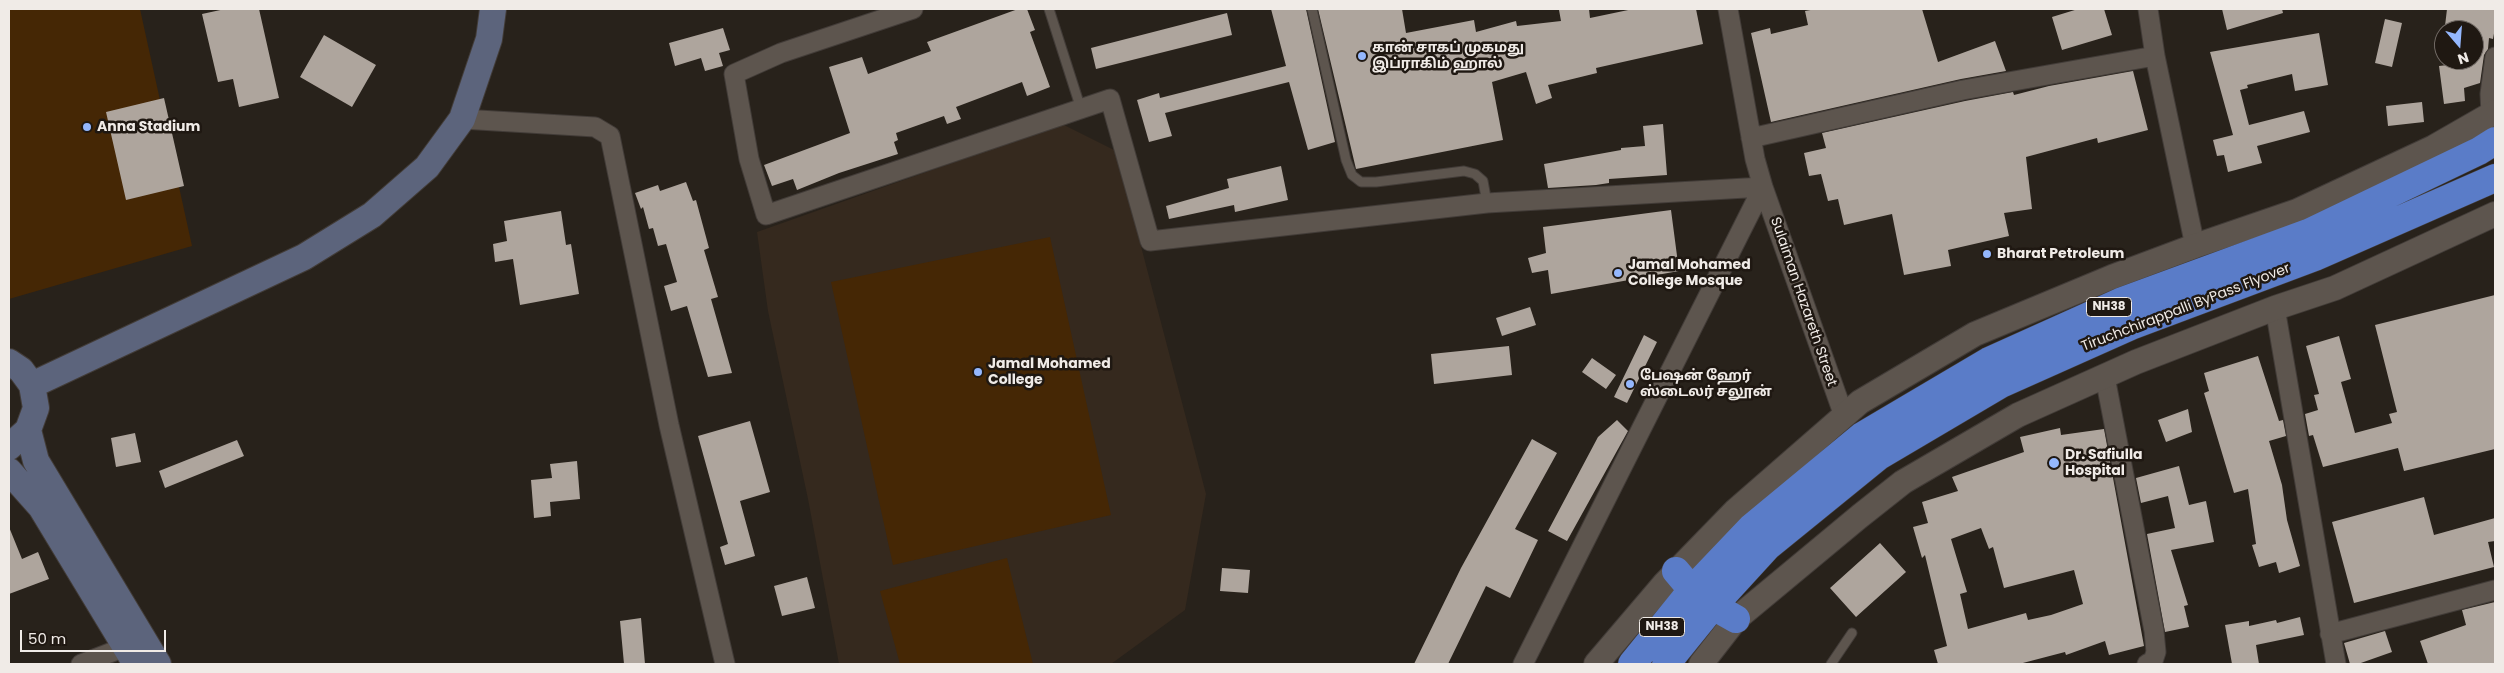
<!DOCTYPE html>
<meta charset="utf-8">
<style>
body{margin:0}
#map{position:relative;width:2504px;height:673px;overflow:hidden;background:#28221b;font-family:Poppins,sans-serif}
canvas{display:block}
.frame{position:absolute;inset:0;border:10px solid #f0ebe7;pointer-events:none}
.north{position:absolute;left:2434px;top:20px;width:50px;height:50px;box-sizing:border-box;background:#1f1812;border:1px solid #736c67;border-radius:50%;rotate:162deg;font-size:14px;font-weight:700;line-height:20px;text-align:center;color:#f0ebe7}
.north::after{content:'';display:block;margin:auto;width:18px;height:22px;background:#94b7fd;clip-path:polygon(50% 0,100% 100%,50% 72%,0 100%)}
.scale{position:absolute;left:20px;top:630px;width:146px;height:22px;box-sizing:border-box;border:2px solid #f0ebe7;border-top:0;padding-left:6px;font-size:15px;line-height:18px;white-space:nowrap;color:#f0ebe7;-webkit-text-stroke:4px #1f1812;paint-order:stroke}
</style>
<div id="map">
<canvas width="2504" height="673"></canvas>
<div class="frame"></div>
<div class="north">N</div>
<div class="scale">50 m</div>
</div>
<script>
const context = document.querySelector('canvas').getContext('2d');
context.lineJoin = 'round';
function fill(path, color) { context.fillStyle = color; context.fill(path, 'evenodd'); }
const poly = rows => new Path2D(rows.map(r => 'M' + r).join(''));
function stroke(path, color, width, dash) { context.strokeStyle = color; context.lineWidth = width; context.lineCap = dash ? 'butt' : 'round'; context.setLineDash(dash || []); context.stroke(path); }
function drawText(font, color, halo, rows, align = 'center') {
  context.font = font + ' Poppins,"Noto Sans Tamil",sans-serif'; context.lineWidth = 5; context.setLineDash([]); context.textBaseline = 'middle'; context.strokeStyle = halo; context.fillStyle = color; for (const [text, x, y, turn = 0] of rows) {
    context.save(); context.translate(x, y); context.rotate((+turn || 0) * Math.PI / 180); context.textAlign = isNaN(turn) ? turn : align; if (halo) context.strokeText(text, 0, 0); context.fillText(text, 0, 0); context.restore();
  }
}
const built = poly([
 [1062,124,1116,151,1206,494,1185,610,1111,664,839,664,808,499,768,311,757,232]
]);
const green = poly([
 [9,9,140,9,192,246,9,299],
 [1050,237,1111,515,893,565,831,282],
 [1007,558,1033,664,900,664,880,591]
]);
const building = poly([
 [225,9,259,9,279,98,239,107,233,79,218,82,202,14],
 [1018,9,1027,9,1035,30,1030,32,1050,87,1027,96,1022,82,956,107,961,119,947,124,944,116,896,133,898,140,894,142,898,154,839,173,797,190,793,179,772,186,764,165,850,133,829,67,862,57,868,74,931,51,927,42],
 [1271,9,1306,9,1335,142,1308,150,1289,82,1165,113,1172,136,1149,142,1137,100,1159,93,1160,98,1286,66],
 [1318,9,1402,9,1406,33,1474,20,1476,32,1516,21,1517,26,1561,21,1559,10,1569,9,1589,9,1590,18,1633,9,1696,9,1703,44,1596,68,1597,73,1548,85,1552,98,1536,104,1526,72,1492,82,1503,140,1356,169],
 [1816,9,1922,9,1938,62,1995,41,2006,71,1961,79,1771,122,1751,33,1770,28,1771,34,1808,25,1805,11],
 [2078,9,2104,9,2112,35,2062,50,2052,17],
 [2222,9,2282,9,2283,13,2227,30],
 [2447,9,2495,9,2495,28,2493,39,2489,38,2488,49,2484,55,2480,83,2464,88,2465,101,2444,104,2439,66,2474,62,2474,30,2445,26],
 [1227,13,1232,35,1096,69,1091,48],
 [2385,19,2402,23,2392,67,2375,63],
 [723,28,730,50,719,53,723,66,705,71,701,58,675,66,669,43],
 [2319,33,2328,85,2295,91,2292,74,2247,85,2248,88,2240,90,2249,125,2304,111,2310,132,2257,146,2262,163,2228,172,2224,155,2217,156,2213,140,2233,135,2210,52],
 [324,35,376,65,352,107,300,77],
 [2133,71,2148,130,2098,143,2097,138,2026,157,2032,209,2004,213,2009,236,1948,250,1951,266,1904,275,1892,214,1844,225,1838,199,1828,201,1821,174,1809,176,1804,153,1826,148,1822,133,1965,101,2013,92,2014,95,2049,86],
 [164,98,184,186,126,200,106,112],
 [2422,102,2424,122,2388,126,2386,106],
 [1663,124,1667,175,1609,179,1609,183,1596,185,1548,188,1544,164,1621,150,1621,148,1645,146,1643,126],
 [1281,166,1288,200,1235,212,1234,205,1169,219,1166,206,1229,188,1227,179],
 [686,182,693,201,696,200,709,248,704,250,718,297,711,299,732,373,708,377,687,306,671,311,664,286,677,282,666,244,658,246,653,228,649,229,643,207,641,209,635,193,658,185,660,191],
 [1671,210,1679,271,1551,294,1548,270,1532,273,1528,258,1546,253,1543,227],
 [561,211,566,245,571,244,579,294,520,305,513,259,495,262,493,244,507,241,504,221],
 [2495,295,2495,449,2404,471,2398,448,2323,467,2313,435,2309,436,2305,414,2318,410,2314,395,2319,394,2306,346,2339,336,2351,379,2341,382,2355,433,2392,423,2389,414,2397,412,2375,325],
 [1530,307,1536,325,1502,336,1496,318],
 [1644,335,1657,342,1627,403,1614,397],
 [1509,346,1512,375,1434,384,1431,354],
 [2258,356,2279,421,2283,420,2286,436,2269,441,2282,485,2287,520,2300,566,2279,573,2276,562,2259,567,2252,545,2256,544,2248,489,2234,493,2204,393,2209,391,2204,373],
 [1592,358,1616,375,1606,389,1582,372],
 [2188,409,2192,432,2166,442,2158,420],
 [1617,420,1628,431,1567,541,1548,531,1598,437],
 [750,421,770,492,740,501,755,556,725,565,720,547,728,544,698,436],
 [2060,428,2061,435,2104,429,2144,646,2109,655,2105,641,2066,655,2065,652,2019,664,1938,664,1934,650,1947,646,1925,555,1922,558,1913,527,1928,523,1922,502,1958,491,1952,477,2024,452,2020,437],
 [1981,528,1989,549,1993,547,2004,588,2074,570,2083,604,2051,615,2028,620,2026,613,1968,629,1960,594,1967,592,1951,539],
 [135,433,141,462,116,467,111,438],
 [1532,439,1557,453,1515,529,1538,540,1510,598,1486,586,1448,664,1414,664,1461,568],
 [237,440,244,456,165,488,159,471],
 [577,461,580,499,550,502,551,516,534,518,531,480,552,478,550,464],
 [2179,466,2189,505,2206,501,2214,542,2171,550,2188,605,2184,606,2189,627,2165,632,2147,534,2175,528,2168,496,2141,503,2136,478],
 [2424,497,2434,535,2495,518,2495,541,2488,542,2494,567,2354,603,2332,522],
 [9,527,22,559,38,552,49,579,9,594],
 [1880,543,1906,572,1856,617,1830,588],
 [1222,568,1250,570,1248,593,1220,591],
 [807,577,815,608,782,616,774,586],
 [2495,602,2495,664,2428,664,2420,641,2466,625,2462,610],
 [2300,617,2304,635,2256,645,2259,664,2232,664,2225,625,2249,621,2249,626,2276,620,2277,623],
 [641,618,645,664,624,664,620,621],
 [2385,631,2392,652,2358,664,2350,664,2344,643]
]);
const service = poly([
 [1049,9,1081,109],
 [1312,9,1346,160,1352,175,1361,182,1376,182,1464,171,1475,174,1483,181,1487,203],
 [1831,664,1852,633]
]);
const minor = poly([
 [913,9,781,53,734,74,749,159,766,215,1110,99,1150,241,1487,203,1763,187],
 [1728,9,1755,159,1763,187,1844,416],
 [2148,9,2155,56,2195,246],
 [2491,115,2490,94,2495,57],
 [462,119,595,127,610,136,669,425,725,664],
 [1751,138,1963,90,2155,56],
 [2275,308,2336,664],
 [2105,377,2154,631,2156,652,2153,661,2147,664],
 [2330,634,2495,590],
 [81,664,125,647],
 [1523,664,1763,187]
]);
const tertiary = poly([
 [1596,664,1665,583,1735,511,1860,402,1975,334,2112,277,2195,246,2297,211,2434,147,2495,112],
 [1701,664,1736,619,1860,516,1903,482,2018,415,2136,362,2275,308,2335,288,2495,214]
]);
const secondary = poly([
 [9,362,21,370,32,385,36,408,28,430,9,447],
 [32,385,304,257,372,215,427,167,462,119,489,39,493,9],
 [28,430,36,461,158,664],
 [9,471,41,507,136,664]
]);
const trunk = poly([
 [1676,571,1692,590],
 [1713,606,1736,619],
 [1632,664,1692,590,1752,527,1862,436,1989,361,2120,302,2308,233,2479,151,2495,141],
 [1666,664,1713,606,1767,547,1879,456,2001,384,2131,326,2315,257,2495,178]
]);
const markers = [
 [1362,56,5,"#94b7fd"],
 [87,127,5,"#94b7fd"],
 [1987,254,5,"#94b7fd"],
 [1618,273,5,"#94b7fd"],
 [978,372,5,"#94b7fd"],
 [1630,384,5,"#94b7fd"],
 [2054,463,6,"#94b7fd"]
];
const shields = [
 [2109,307,45],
 [1662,627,45]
];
const shieldNames = [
 ["NH38",2109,307],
 ["NH38",1662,627]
];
const poiNames = [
 ["கான் சாகப் முகமது",1372,48],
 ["இப்ராகிம் ஹால்",1372,64],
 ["Anna Stadium",97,127],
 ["Bharat Petroleum",1997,254],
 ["Jamal Mohamed",1628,265],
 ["College Mosque",1628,281],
 ["Jamal Mohamed",988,364],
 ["College",988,380],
 ["பேஷன் ஹேர்",1640,376],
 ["ஸ்டைலர் சலூன்",1640,392],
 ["Dr. Safiulla",2065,455],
 ["Hospital",2065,471]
];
const streetNames = [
 ["Sulaiman Hazareth Street",1803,302,71],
 ["Tiruchchirappalli ByPass Flyover",2186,308,-21]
];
fill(built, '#35291e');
fill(green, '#452705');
fill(building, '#aea59d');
stroke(service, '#423c38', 11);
stroke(minor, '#423c38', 21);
stroke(tertiary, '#423c38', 26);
stroke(secondary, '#423c38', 28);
stroke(trunk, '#423c38', 29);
stroke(service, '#5d554e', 9);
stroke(minor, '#5d554e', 19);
stroke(tertiary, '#5d554e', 24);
stroke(secondary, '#5c647c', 26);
stroke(trunk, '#5a7cc8', 28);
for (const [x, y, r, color] of markers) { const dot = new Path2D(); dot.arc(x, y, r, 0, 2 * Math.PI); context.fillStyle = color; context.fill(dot); stroke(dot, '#1f1812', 2); }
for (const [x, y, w] of shields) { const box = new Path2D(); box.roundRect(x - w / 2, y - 9.5, w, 19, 4); context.fillStyle = '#1f1812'; context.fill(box); stroke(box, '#f0ebe7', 1); }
drawText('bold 12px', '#f0ebe7', null, shieldNames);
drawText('bold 14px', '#f0ebe7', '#1f1812', poiNames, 'left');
drawText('14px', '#f0ebe7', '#1f1812', streetNames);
</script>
